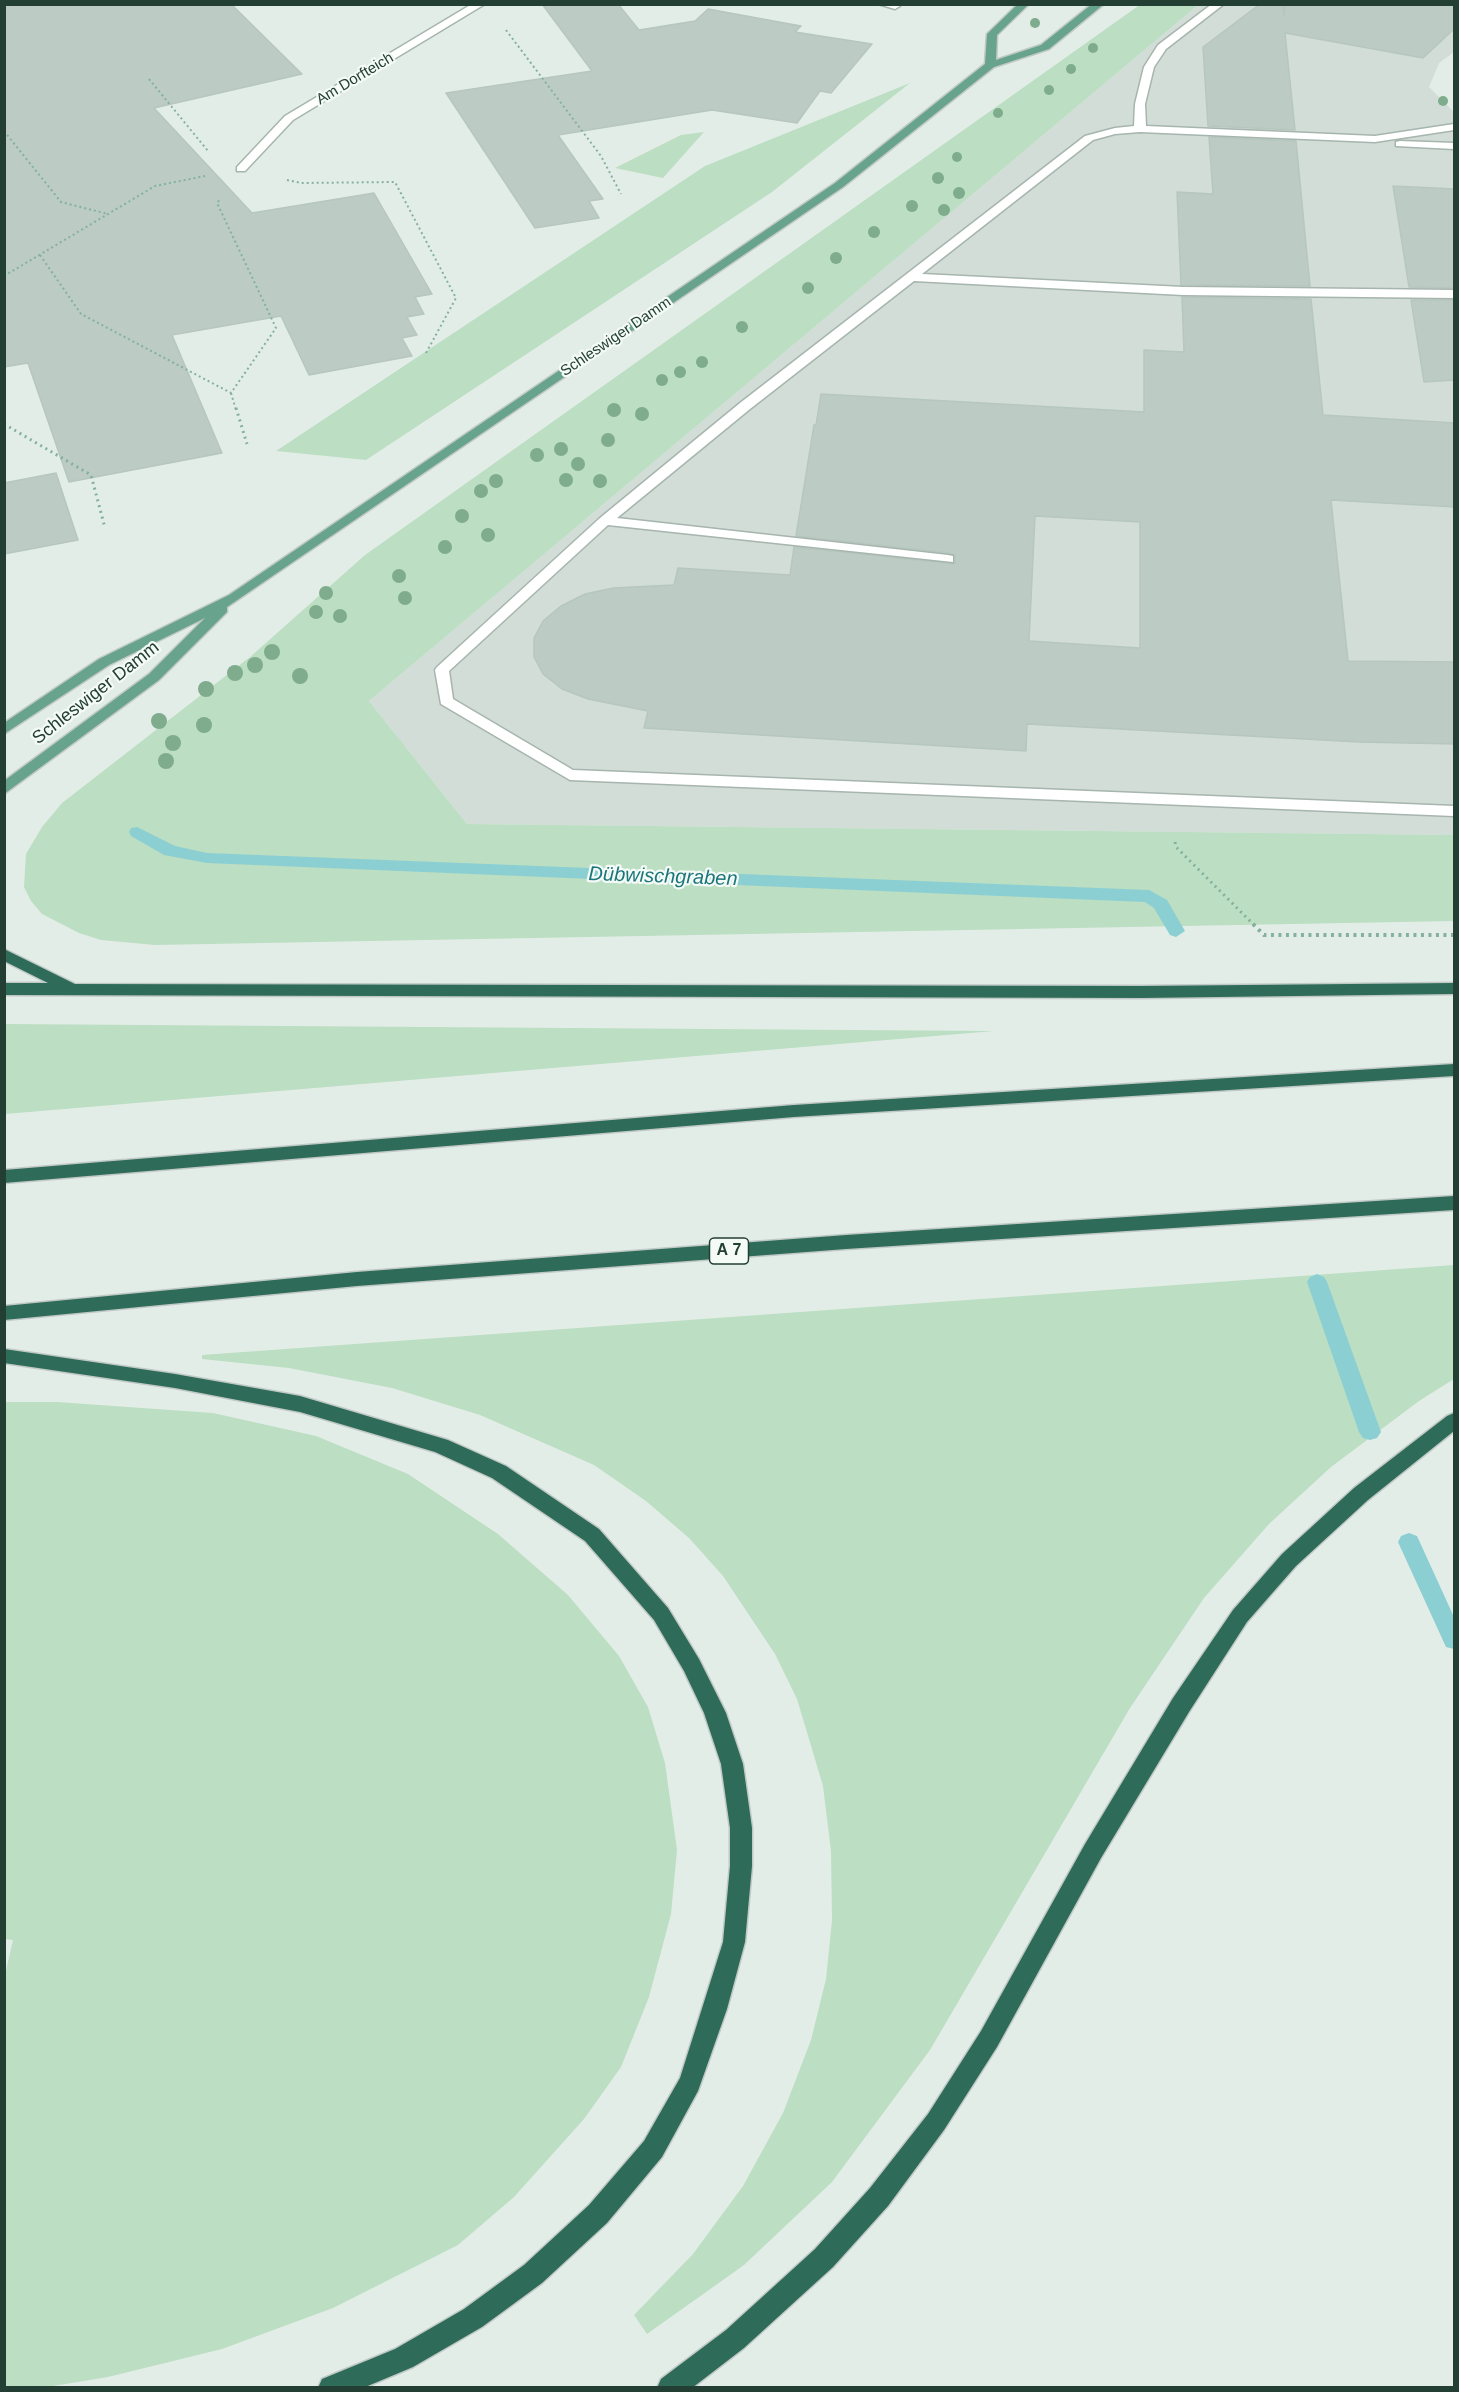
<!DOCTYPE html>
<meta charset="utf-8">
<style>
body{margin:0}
#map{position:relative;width:1459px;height:2392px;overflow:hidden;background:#e3ede8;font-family:Helvetica,sans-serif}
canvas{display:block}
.frame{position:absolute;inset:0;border:6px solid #233f34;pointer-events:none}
</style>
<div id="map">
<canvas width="1459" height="2392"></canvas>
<div class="frame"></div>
</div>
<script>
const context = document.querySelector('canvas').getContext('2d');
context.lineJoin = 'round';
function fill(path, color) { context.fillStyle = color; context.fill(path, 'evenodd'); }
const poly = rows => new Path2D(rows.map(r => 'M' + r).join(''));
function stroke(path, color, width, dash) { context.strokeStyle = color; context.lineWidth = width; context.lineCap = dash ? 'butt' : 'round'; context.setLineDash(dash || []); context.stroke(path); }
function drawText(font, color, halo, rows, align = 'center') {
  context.font = font + ' Helvetica,sans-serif'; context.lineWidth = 4.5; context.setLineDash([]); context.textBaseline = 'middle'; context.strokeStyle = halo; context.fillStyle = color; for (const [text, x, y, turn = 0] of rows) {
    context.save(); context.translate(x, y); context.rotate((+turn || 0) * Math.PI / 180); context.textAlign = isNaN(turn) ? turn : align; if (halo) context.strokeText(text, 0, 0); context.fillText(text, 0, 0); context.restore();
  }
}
const built = poly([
 [1198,5,1454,5,1454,52,1439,63,1429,87,1454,112,1454,835,467,824,369,701]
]);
const green = poly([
 [1141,4,1198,5,369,701,467,824,1454,835,1454,921,155,945,101,940,79,933,42,914,31,901,24,887,26,854,42,827,62,803,250,657,365,555],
 [910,83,772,192,366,460,276,451,705,166],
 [704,132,663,178,615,168,681,135],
 [5,1024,994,1031,5,1114],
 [1454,1265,1454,1379,1419,1401,1331,1467,1269,1524,1204,1598,1130,1708,930,2050,832,2182,744,2265,647,2334,634,2315,693,2254,743,2186,783,2113,811,2040,826,1979,832,1920,831,1851,823,1786,797,1699,775,1654,723,1576,689,1538,646,1501,594,1465,480,1415,392,1388,289,1368,202,1359,202,1355],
 [5,1402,57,1402,213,1413,316,1436,408,1474,498,1534,568,1595,619,1656,648,1707,665,1763,677,1850,671,1914,649,1997,621,2067,584,2119,514,2197,458,2245,333,2308,222,2349,108,2377,41,2388,4,2387,4,1979,13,1940,4,1939]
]);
const stream = poly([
 [137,827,175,846,207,853,1149,890,1167,900,1185,931,1176,937,1170,935,1154,908,1145,902,207,863,164,855,131,836,129,832,131,828,137,827],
 [1317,1274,1324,1277,1327,1282,1381,1432,1377,1438,1370,1440,1363,1438,1359,1432,1307,1282,1310,1277,1317,1274],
 [1409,1533,1417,1536,1454,1617,1454,1649,1446,1647,1398,1542,1401,1536,1409,1533]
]);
const building = poly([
 [4,4,231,4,302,74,154,108,252,213,374,193,432,294,415,297,424,314,407,317,417,335,402,338,412,356,309,375,281,316,172,335,222,453,69,482,28,363,4,367,4,4],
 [542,4,618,4,639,30,695,21,708,9,801,26,795,32,872,44,831,93,820,91,797,123,712,110,558,135,603,199,589,201,599,218,535,228,446,93,592,71,542,4],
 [1260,4,1283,4,1284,16,1285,4,1455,4,1455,28,1423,58,1285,33,1295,130,1208,126,1203,47,1260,4],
 [1209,137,1296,141,1310,286,1181,285,1177,192,1213,194,1209,137],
 [1393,186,1455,189,1455,288,1409,287,1393,186],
 [1182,297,1311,299,1323,415,1455,423,1455,507,1331,500,1348,661,1455,662,1455,744,1359,742,1027,724,1026,751,644,728,648,711,588,699,562,689,543,674,534,657,534,638,543,621,561,606,585,594,613,588,674,585,678,568,790,575,794,547,955,564,955,555,948,553,796,536,814,425,816,425,821,394,1144,412,1144,350,1184,352,1182,297],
 [1035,516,1140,522,1140,648,1029,641,1035,516],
 [1411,300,1455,300,1455,380,1424,382,1411,300],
 [56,473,78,540,4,554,4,483,56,473]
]);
const pathFar2 = poly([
 [506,30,601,156,621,194],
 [149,79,208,151],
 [4,131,61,202,108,214],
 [287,180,301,183,395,182,456,298,426,353],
 [40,255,81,314,231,393,276,328,217,203,220,199],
 [4,276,155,186,205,176],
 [231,393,236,410]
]);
const pathFar1 = poly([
 [236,408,247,444],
 [4,424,91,475,105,528],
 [1175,842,1176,847,1254,925]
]);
const path = poly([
 [1253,924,1264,935,1454,935]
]);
const minor = poly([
 [472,4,485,4,293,120,245,171,237,171,237,167,285,116,472,4],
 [878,4,899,4,900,6,895,9,878,4],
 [1212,4,1224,4,1166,49,1154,67,1145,104,1146,126,1375,136,1454,124,1454,130,1375,142,1140,132,1115,134,1093,140,922,274,1183,287,1454,290,1454,298,1183,295,914,281,750,409,617,518,948,555,953,556,953,562,608,525,449,671,453,699,573,770,1454,806,1454,816,570,780,441,704,435,670,437,667,600,518,740,403,1085,136,1115,128,1134,126,1135,104,1144,67,1158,45,1212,4],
 [1400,141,1454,143,1454,149,1396,146,1396,142,1400,141]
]);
const major = poly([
 [1018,4,1029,4,997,35,996,60,1041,45,1092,4,1104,4,1049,49,994,67,843,187,227,607,227,612,159,680,4,794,4,781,149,674,205,618,109,665,4,734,4,723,99,659,229,595,835,183,985,64,987,34,1018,4]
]);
const highway = poly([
 [4,949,75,984,1141,986,1454,983,1454,994,1141,998,4,995,4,983,48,983,4,961,4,949],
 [1454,1064,1454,1076,794,1117,4,1183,4,1170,794,1105,1454,1064],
 [1454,1196,1454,1210,846,1249,357,1286,4,1320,4,1306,357,1272,846,1235,1454,1196],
 [4,1349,175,1374,300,1396,448,1440,506,1466,599,1529,668,1608,699,1659,726,1713,743,1764,752,1828,752,1866,745,1942,727,2009,698,2091,662,2157,607,2223,542,2283,482,2327,413,2367,363,2388,318,2388,322,2379,395,2349,464,2309,524,2265,589,2205,644,2141,680,2078,723,1942,730,1866,730,1828,721,1764,704,1713,684,1671,654,1620,585,1541,492,1478,435,1452,300,1412,175,1388,4,1363,4,1349],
 [1454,1413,1454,1431,1368,1500,1296,1566,1247,1622,1189,1712,1101,1858,997,2047,944,2130,888,2206,833,2267,744,2348,692,2388,657,2388,661,2379,726,2330,815,2249,870,2188,928,2114,981,2031,1085,1844,1173,1698,1233,1610,1282,1554,1354,1488,1447,1416,1454,1413]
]);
const trees = [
 [1035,23,5],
 [1093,48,5],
 [1071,69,5],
 [1049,90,5],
 [1443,101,5],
 [998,113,5],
 [957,157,5],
 [938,178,6],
 [959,193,6],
 [912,206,6],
 [944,210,6],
 [874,232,6],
 [836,258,6],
 [808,288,6],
 [742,327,6],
 [702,362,6],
 [680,372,6],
 [662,380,6],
 [614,410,7],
 [642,414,7],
 [608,440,7],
 [561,449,7],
 [537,455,7],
 [578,464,7],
 [566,480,7],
 [496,481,7],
 [600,481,7],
 [481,491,7],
 [462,516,7],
 [488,535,7],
 [445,547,7],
 [399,576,7],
 [326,593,7],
 [405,598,7],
 [316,612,7],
 [340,616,7],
 [272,652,8],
 [255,665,8],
 [235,673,8],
 [300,676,8],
 [206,689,8],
 [159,721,8],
 [204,725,8],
 [173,743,8],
 [166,761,8]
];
const farStreetnames = [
 ["Am Dorfteich",355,79,-31],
 ["Schleswiger Damm",616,337,-34]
];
const shields = [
 [729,1251,39]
];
const shieldNames = [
 ["A 7",729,1251]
];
const streetNames = [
 ["Schleswiger Damm",96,693,-38]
];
const waterNames = [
 ["Dübwischgraben",663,877,2]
];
fill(built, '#d2ddd7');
fill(green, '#bcdec2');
fill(stream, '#8bcfd3');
fill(building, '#bccbc3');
stroke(building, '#b6c7be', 1.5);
stroke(minor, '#a6b5ae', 3);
stroke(major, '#c1c9c6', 3);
stroke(highway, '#c1c9c6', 3);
stroke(pathFar2, '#84b19e', 2, [2, 3]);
stroke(pathFar1, '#84b19e', 3, [2, 4]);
stroke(path, '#84b19e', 4, [3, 4.5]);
fill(minor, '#fff');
fill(major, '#68a38e');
fill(highway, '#2e6c59');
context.fillStyle = '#7eac8c';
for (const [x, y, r] of trees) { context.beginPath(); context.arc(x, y, r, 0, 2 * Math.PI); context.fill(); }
drawText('15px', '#233f34', '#f4faf6', farStreetnames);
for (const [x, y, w] of shields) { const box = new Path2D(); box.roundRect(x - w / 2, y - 13, w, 26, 4.5); context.fillStyle = '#f4faf6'; context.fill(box); stroke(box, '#233f34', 1.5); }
drawText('bold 16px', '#233f34', null, shieldNames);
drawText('18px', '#233f34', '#f4faf6', streetNames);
drawText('italic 20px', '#1c767c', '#f4faf6', waterNames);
</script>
